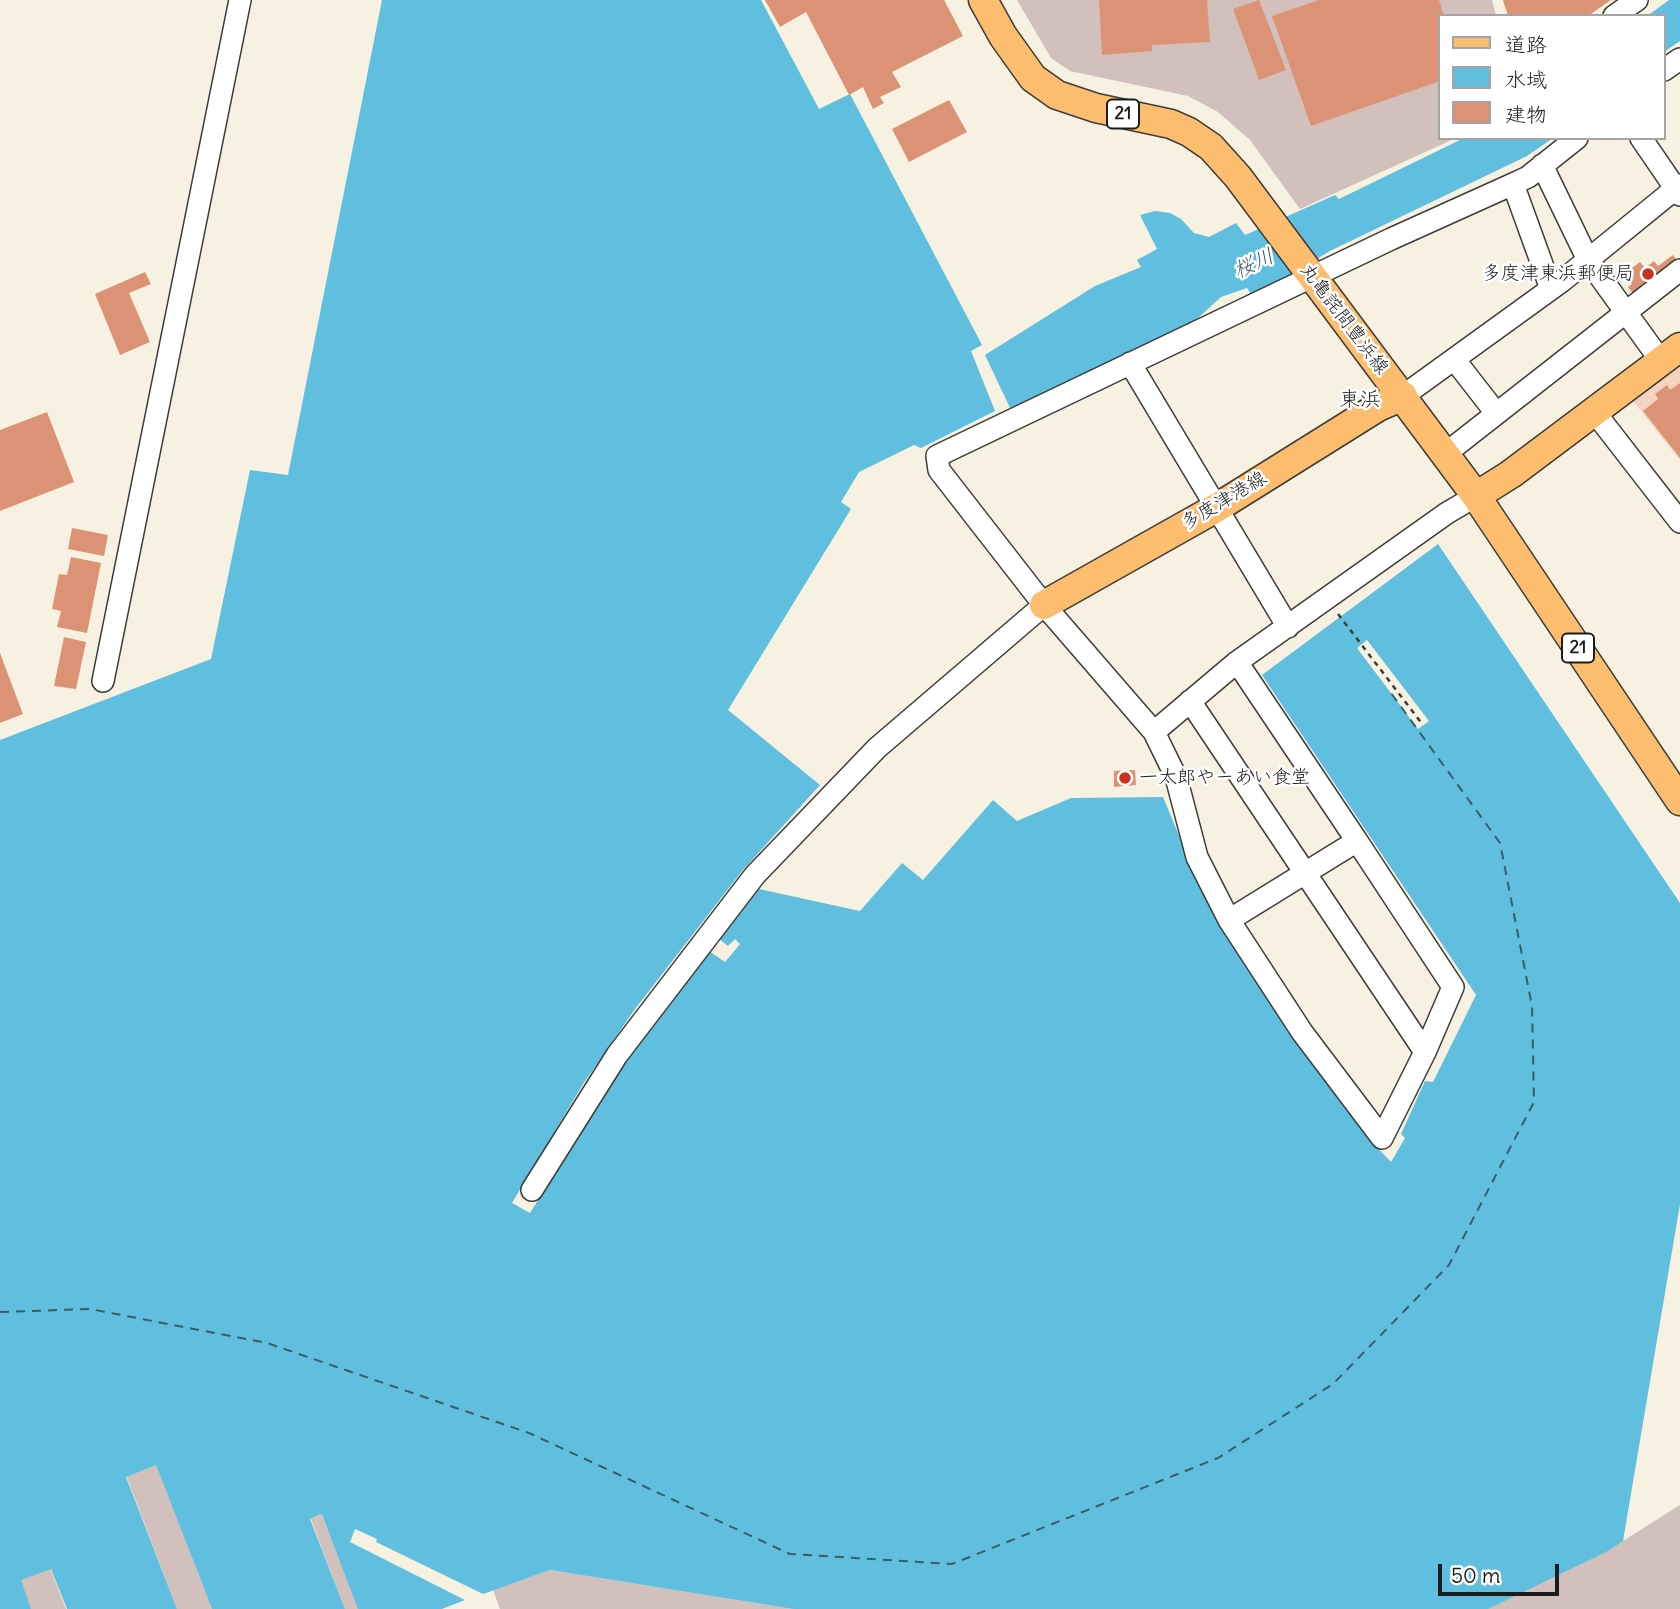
<!DOCTYPE html>
<meta charset="utf-8">
<style>
body{margin:0}
#map{position:relative;width:1680px;height:1609px;overflow:hidden;background:#f6f1e0;font-family:Delius,"Klee One",sans-serif}
canvas{display:block}
.legend{position:absolute;left:1438px;top:14px;width:228px;height:126px;box-sizing:border-box;background:#fff;border:2px solid #a4a4a4;margin:0;padding:9px 12px;list-style:none;font-size:21px;color:#1c1c1c}
.legend li{display:flex;align-items:center;gap:14px;height:35px}
.legend b{width:35px;border:2px solid #a4a4a4}
.scale{position:absolute;left:1438px;top:1564px;width:121px;height:32px;box-sizing:border-box;border:4px solid #1c1c1c;border-top:0;padding-left:9px;font-size:21px;line-height:24px;white-space:nowrap;color:#1c1c1c;-webkit-text-stroke:5px #fff;paint-order:stroke}
</style>
<div id="map">
<canvas width="1680" height="1609"></canvas>
<ul class="legend">
<li><b style="height:9px;background:#fcbd6f"></b>道路</li>
<li><b style="height:19px;background:#60bfde"></b>水域</li>
<li><b style="height:19px;background:#dc9375"></b>建物</li>
</ul>
<div class="scale">50 m</div>
</div>
<script>
const context = document.querySelector('canvas').getContext('2d');
context.lineJoin = 'round';
function fill(path, color) { context.fillStyle = color; context.fill(path, 'evenodd'); }
const poly = rows => new Path2D(rows.map(r => 'M' + r).join(''));
function stroke(path, color, width, dash) { context.strokeStyle = color; context.lineWidth = width; context.lineCap = dash ? 'butt' : 'round'; context.setLineDash(dash || []); context.stroke(path); }
function drawText(font, color, halo, rows, align = 'center') {
  context.font = font + ' Delius,"Klee One",sans-serif'; context.lineWidth = 5; context.setLineDash([]); context.textBaseline = 'middle'; context.strokeStyle = halo; context.fillStyle = color; for (const [text, x, y, turn = 0] of rows) {
    context.save(); context.translate(x, y); context.rotate((+turn || 0) * Math.PI / 180); context.textAlign = isNaN(turn) ? turn : align; if (halo) context.strokeText(text, 0, 0); context.fillText(text, 0, 0); context.restore();
  }
}
const built = poly([
 [1680,365,1680,460,1632,400]
]);
const industrial = poly([
 [1017,0,1492,0,1496,16,1440,16,1440,138,1456,138,1300,209,1250,140,1218,112,1188,96,1070,71,1051,58],
 [156,1464,212,1609,177,1609,126,1475],
 [1680,1505,1680,1609,1486,1609,1623,1541],
 [321,1513,359,1609,345,1609,310,1517],
 [50,1568,66,1609,31,1609,20,1580],
 [550,1570,793,1609,500,1609,493,1590]
]);
const water = poly([
 [382,0,761,0,819,109,850,94,982,345,971,351,995,411,921,448,914,445,859,472,841,502,851,509,728,710,820,785,742,871,635,1009,583,1084,512,1203,530,1213,580,1132,645,1034,709,951,725,962,740,944,735,939,728,946,719,939,759,889,860,911,902,863,923,880,993,800,1017,821,1071,798,1163,797,1185,850,1373,1143,1391,1162,1405,1138,1401,1134,1425,1081,1433,1082,1476,995,1262,675,1438,544,1680,903,1680,1204,1623,1541,1606,1552,1488,1609,793,1609,550,1570,483,1594,376,1542,377,1539,355,1529,350,1542,465,1600,442,1609,358,1609,322,1515,320,1514,310,1519,345,1609,212,1609,156,1465,126,1477,177,1609,67,1609,51,1569,21,1580,31,1609,0,1609,0,740,211,659,250,470,288,475],
 [1669,0,1680,0,1680,41,1664,52,1664,16,1647,16],
 [1464,138,1553,138,1527,156,1330,251,1253,297,1247,288,1221,297,1186,329,1012,412,985,355,1095,286,1141,267,1137,260,1157,249,1140,215,1155,211,1170,213,1181,219,1194,233,1209,237,1236,223,1245,235,1335,195,1339,199]
]);
const pier = poly([
 [1367,640,1429,721,1418,729,1357,648]
]);
const ferry = poly([
 [0,1312,90,1309,267,1343,529,1433,790,1554,952,1564,1218,1458,1333,1384,1449,1265,1534,1102,1532,1006,1500,843,1391,693]
]);
const building = poly([
 [765,0,944,0,963,36,892,72,901,87,880,97,884,103,873,109,863,87,849,95,806,12,780,27],
 [1099,0,1207,0,1210,42,1152,45,1152,51,1102,55],
 [1259,0,1286,70,1259,80,1233,9],
 [1319,0,1439,0,1444,16,1440,16,1440,81,1311,126,1272,16],
 [1503,0,1611,0,1588,16,1508,16],
 [949,100,967,132,909,162,892,129],
 [1673,255,1678,262,1635,296,1628,287,1632,284,1624,274,1640,262,1645,268,1654,261,1658,266],
 [145,272,151,284,129,293,150,342,120,355,95,294],
 [1680,383,1680,458,1643,411,1658,399,1655,394,1667,385,1670,390],
 [47,412,74,482,0,511,0,430],
 [72,528,108,535,104,556,68,549],
 [71,557,101,563,87,633,57,627,61,611,52,609,59,574,67,575],
 [64,637,86,642,76,689,54,686],
 [0,653,23,714,0,723],
 [1135,770,1136,785,1114,787,1114,771]
]);
const path = poly([
 [1338,614,1423,725]
]);
const minor = poly([
 [1614,16,1637,0],
 [1664,70,1680,59],
 [1641,138,1680,195],
 [1542,165,1588,260,1661,361],
 [1513,184,1551,289],
 [1454,359,1496,413],
 [1130,363,1288,627],
 [1403,396,1562,281,1680,185],
 [1593,410,1680,522],
 [1445,454,1680,270],
 [1044,605,1154,732,1176,777,1197,857,1229,920,1357,841,1237,662],
 [103,681,240,0],
 [1190,701,1425,1052],
 [1154,732,1237,662,1447,513,1476,496],
 [1229,920,1302,1032,1382,1138,1425,1052,1453,987,1357,841],
 [532,1190,617,1055,755,875,877,748,1044,605,939,470,937,456,1391,239,1513,184,1528,177,1577,138]
]);
const major = poly([
 [983,0,1003,36,1033,78,1057,95,1096,108,1171,124,1189,132,1211,147,1238,177,1476,496,1680,801],
 [1476,496,1511,474,1680,347],
 [1044,605,1218,507,1378,407,1403,396]
]);
const markers = [
 [1648,274,7,"#c8321e"],
 [1125,778,7,"#c8321e"]
];
const shields = [
 [1123,114,32],
 [1578,648,32]
];
const shieldNames = [
 ["21",1123,114],
 ["21",1578,648]
];
const poiNames = [
 ["多度津東浜郵便局",1634,274],
 ["一太郎やーあい食堂",1139,778,"left"]
];
const streetNames = [
 ["丸亀詫間豊浜線",1344,319,53],
 ["多度津港線",1224,501,-31]
];
const waterNames = [
 ["桜川",1254,264,-25]
];
const neighbourhoodNames = [
 ["東浜",1360,400]
];
fill(built, '#f5d3c1');
fill(industrial, '#d1c0bc');
fill(water, '#60bfde');
fill(pier, '#f6f1e0');
stroke(ferry, '#375d6a', 2, [9, 7]);
fill(building, '#dc9375');
stroke(minor, '#3d3c39', 24);
stroke(major, '#3d3c39', 31);
stroke(path, '#3d3c39', 2.5, [5, 5]);
stroke(minor, '#fff', 21);
stroke(major, '#fcbd6f', 28);
for (const [x, y, r, color] of markers) { const dot = new Path2D(); dot.arc(x, y, r, 0, 2 * Math.PI); context.fillStyle = color; context.fill(dot); stroke(dot, '#fff', 2.5); }
for (const [x, y, w] of shields) { const box = new Path2D(); box.roundRect(x - w / 2, y - 14.5, w, 29, 5); context.fillStyle = '#fff'; context.fill(box); stroke(box, '#1c1c1c', 2); }
drawText('bold 18px', '#1c1c1c', null, shieldNames);
drawText('19px', '#1c1c1c', '#fff', poiNames, 'right');
drawText('19px', '#1c1c1c', '#fff', streetNames);
drawText('italic 21px', '#375d6a', '#fff', waterNames);
drawText('21px', '#1c1c1c', '#fff', neighbourhoodNames);
</script>
